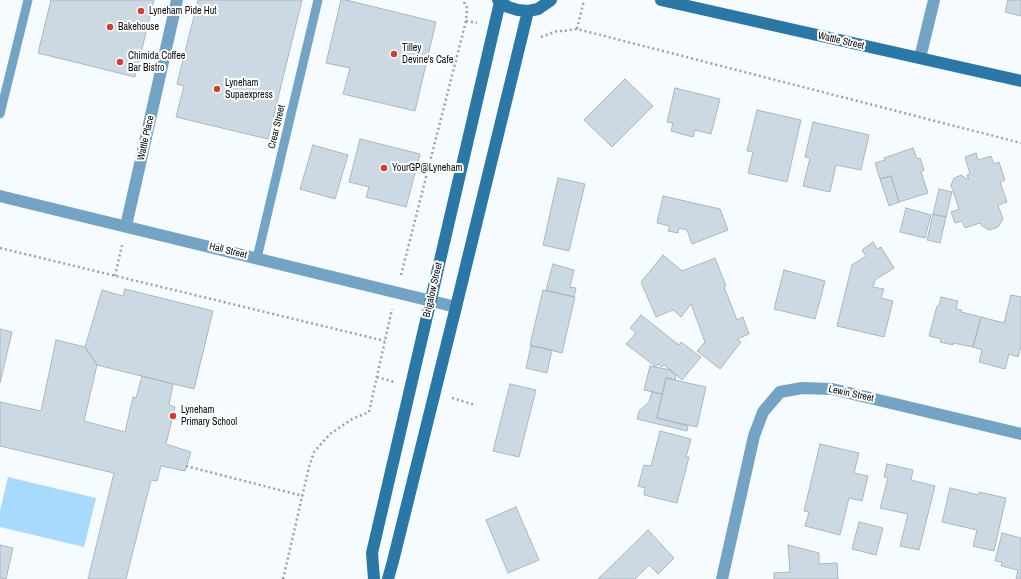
<!DOCTYPE html>
<style>
body{margin:0}
canvas{display:block;background:#f6fbff}
</style>
<canvas width="1021" height="579"></canvas>
<script>
const context = document.querySelector('canvas').getContext('2d');
context.lineJoin = 'round';
function fill(path, color) { context.fillStyle = color; context.fill(path, 'evenodd'); }
const poly = rows => new Path2D(rows.map(r => 'M' + r).join(''));
function stroke(path, color, width, dash) { context.strokeStyle = color; context.lineWidth = width; context.lineCap = dash ? 'butt' : 'round'; context.setLineDash(dash || []); context.stroke(path); }
function drawText(font, color, halo, rows, align = 'center') {
  context.font = font + ' "Archivo Narrow",sans-serif'; context.lineWidth = 4; context.setLineDash([]); context.textBaseline = 'middle'; context.strokeStyle = halo; context.fillStyle = color; for (const [text, x, y, turn = 0] of rows) {
    context.save(); context.translate(x, y); context.rotate((+turn || 0) * Math.PI / 180); context.textAlign = isNaN(turn) ? turn : align; if (halo) context.strokeText(text, 0, 0); context.fillText(text, 0, 0); context.restore();
  }
}
const green = poly([
 [8,477,96,498,84,547,0,527,0,511]
]);
const building = poly([
 [51,0,154,0,135,77,38,53,51,0],
 [198,0,302,0,268,139,176,117,184,86,177,84,198,0],
 [341,0,346,0,436,22,415,111,343,94,350,68,326,63,341,0],
 [1008,0,1021,0,1021,16,1005,12,1008,0],
 [625,79,653,106,612,147,584,120,625,79],
 [675,88,720,99,711,134,695,130,693,137,671,131,673,123,667,122,675,88],
 [757,110,801,120,787,182,748,173,753,152,747,151,757,110],
 [813,122,869,135,861,170,836,165,830,192,803,186,810,158,805,157,813,122],
 [360,139,420,154,406,207,366,197,369,187,349,182,360,139],
 [313,145,348,155,335,199,300,189,313,145],
 [913,148,917,159,920,158,924,170,921,172,928,193,899,202,891,176,880,179,875,163,885,160,884,158,913,148],
 [976,153,978,160,991,156,994,164,999,162,1005,180,1000,182,1007,202,998,205,1003,219,998,227,990,230,982,226,980,223,965,228,962,221,955,223,951,212,959,209,951,185,954,178,961,175,969,180,967,175,970,174,965,157,976,153],
 [891,176,899,202,889,206,880,179,891,176],
 [558,178,585,184,569,251,543,245,558,178],
 [939,189,952,192,946,217,933,214,939,189],
 [663,196,720,209,728,230,692,244,687,230,679,228,678,233,668,231,670,226,657,223,663,196],
 [906,208,931,215,925,238,900,232,906,208],
 [933,214,946,217,940,243,927,240,933,214],
 [873,242,877,249,881,247,894,268,875,280,873,287,884,289,881,298,893,301,884,337,837,326,852,265,866,256,862,250,873,242],
 [663,255,682,271,715,258,726,286,724,287,737,320,743,317,749,334,737,339,741,342,720,369,697,351,705,342,691,304,681,317,673,310,656,317,641,282,663,255],
 [553,264,574,270,570,287,576,288,574,297,546,290,553,264],
 [784,270,825,281,815,319,774,309,784,270],
 [125,289,213,311,194,389,97,365,85,347,102,290,123,296,125,289],
 [543,290,575,297,562,353,530,345,543,290],
 [1011,295,1021,297,1021,346,1018,357,1009,354,1005,369,979,362,982,350,973,347,981,317,1004,323,1011,295],
 [941,297,958,301,956,309,962,310,961,312,981,317,973,347,953,343,953,345,940,342,941,339,929,336,937,306,939,306,941,297],
 [641,315,679,345,681,342,701,357,682,380,664,365,662,367,658,364,656,367,626,344,636,333,630,328,641,315],
 [0,329,12,332,0,383,0,329],
 [56,340,85,347,97,365,84,421,125,432,133,397,136,398,142,376,173,384,169,405,175,407,166,444,191,452,185,471,161,466,157,481,151,480,126,579,88,579,114,473,0,446,0,402,41,411,56,340],
 [531,346,552,350,547,373,526,368,531,346],
 [650,366,671,370,676,375,675,380,666,378,662,394,644,390,650,366],
 [666,378,706,387,697,427,657,418,666,378],
 [510,384,536,390,519,457,493,451,510,384],
 [652,392,662,394,657,418,688,426,687,431,637,419,639,411,649,402,652,392],
 [660,431,691,439,686,457,689,457,677,503,644,495,645,488,638,486,644,465,651,466,660,431],
 [820,444,859,453,854,473,868,476,862,501,849,498,840,535,805,526,809,512,804,511,820,444],
 [887,464,913,470,911,480,935,486,919,550,900,546,908,514,880,508,888,478,884,477,887,464],
 [950,488,979,495,979,492,1006,498,994,551,973,546,977,530,942,522,950,488],
 [516,507,539,560,508,573,486,520,516,507],
 [859,522,883,528,876,555,852,549,859,522],
 [648,530,674,558,658,574,649,565,635,579,598,579,648,530],
 [1002,533,1021,538,1021,579,1016,579,1018,570,1001,566,1002,562,995,561,1002,533],
 [0,545,13,548,6,579,0,578,0,545],
 [788,545,819,553,819,564,837,563,838,579,774,579,774,573,790,572,788,545]
]);
const path = poly([
 [466,21,477,23],
 [577,29,584,0],
 [541,37,557,31,564,31,577,29,1021,143],
 [0,248,385,341],
 [401,275,466,21,467,8,463,0],
 [115,276,122,245],
 [377,377,394,382],
 [452,398,475,405],
 [186,466,303,496],
 [283,579,309,467,314,452,330,434,352,419,369,412,392,309]
]);
const lane = poly([
 [0,114,28,0],
 [257,258,318,0]
]);
const street = poly([
 [920,58,934,0],
 [0,196,456,307],
 [126,226,177,0],
 [722,579,754,436,763,412,780,392,802,388,832,389,1021,434]
]);
const secondary = poly([
 [498,0,508,7,518,10,528,11,538,9,551,0],
 [661,0,1021,81],
 [374,579,372,553,500,2],
 [388,579,393,561,456,307,528,11]
]);
const markers = [
 [141,11,4,"#ce4132"],
 [110,27,4,"#ce4132"],
 [394,54,4,"#ce4132"],
 [120,62,4,"#ce4132"],
 [217,89,4,"#ce4132"],
 [384,168,4,"#ce4132"],
 [173,416,4,"#ce4132"]
];
const poiNames = [
 ["Lyneham Pide Hut",149,11],
 ["Bakehouse",118,27],
 ["Tilley",402,48],
 ["Devine's Cafe",402,60],
 ["Chimida Coffee",128,56],
 ["Bar Bistro",128,68],
 ["Lyneham",225,83],
 ["Supaexpress",225,95],
 ["YourGP@Lyneham",392,168],
 ["Lyneham",181,410],
 ["Primary School",181,422]
];
const streetNames = [
 ["Wattle Street",841,41,13],
 ["Crear Street",277,127,-77],
 ["Wattle Place",146,138,-77],
 ["Hall Street",228,251,14],
 ["Brigalow Street",433,290,-77],
 ["Lewin Street",851,394,12]
];
fill(green, '#a8dafe');
fill(building, '#cdd9e2');
stroke(building, '#abb7c0', 1);
stroke(path, '#9ca1a5', 2.5, [2, 3]);
stroke(lane, '#75a3c3', 9);
stroke(street, '#75a3c3', 12);
stroke(secondary, '#2b78a6', 12);
for (const [x, y, r, color] of markers) { const dot = new Path2D(); dot.arc(x, y, r, 0, 2 * Math.PI); context.fillStyle = color; context.fill(dot); stroke(dot, '#fff', 1.5); }
drawText('10px', '#090d10', '#fff', poiNames, 'left');
drawText('10px', '#090d10', '#fff', streetNames);
</script>
